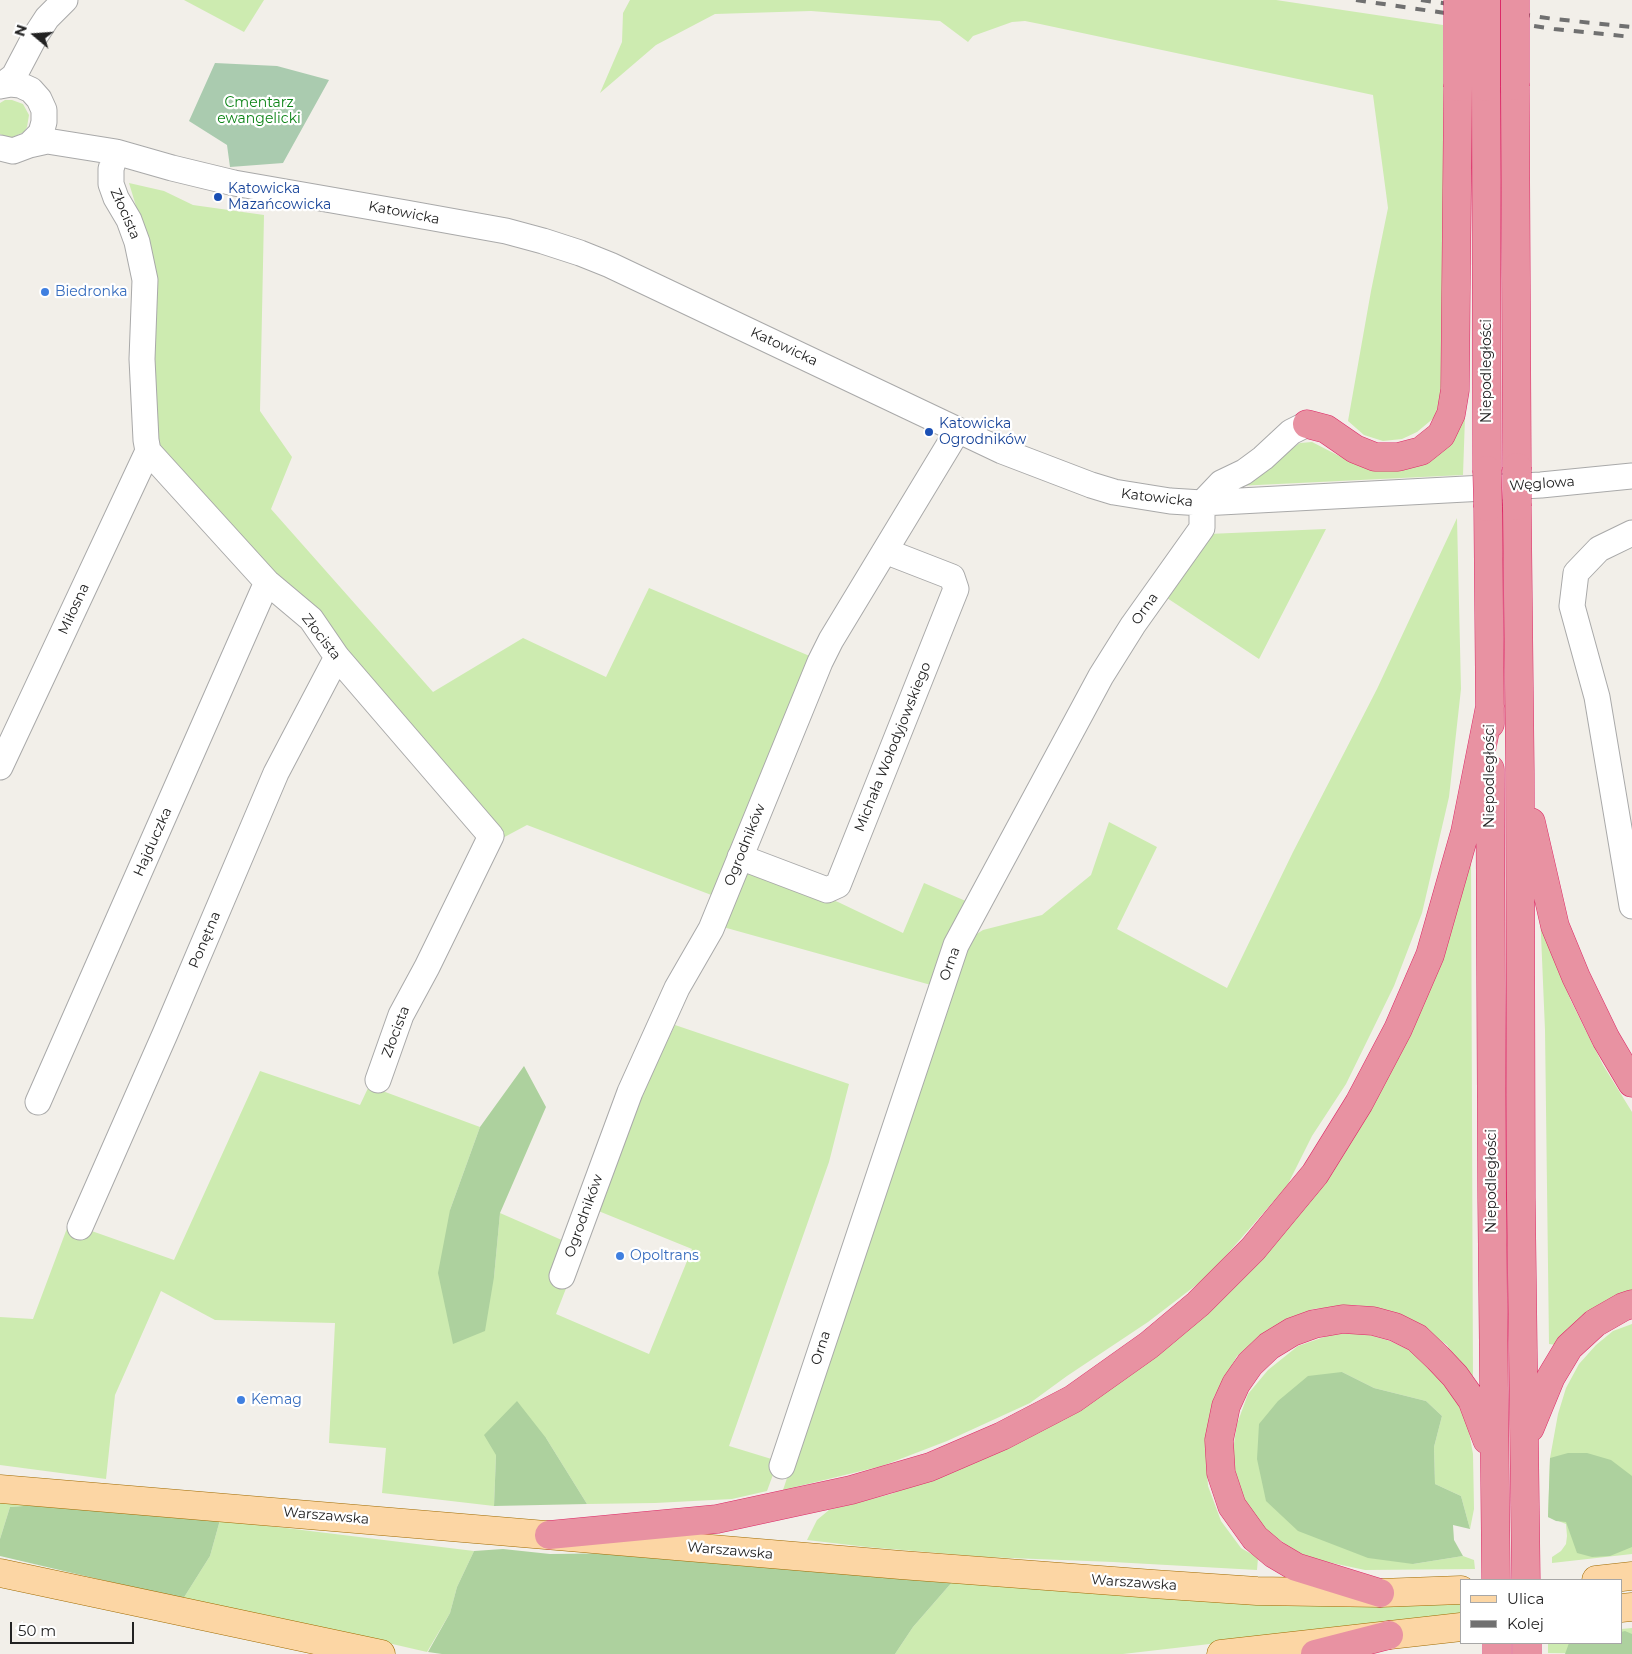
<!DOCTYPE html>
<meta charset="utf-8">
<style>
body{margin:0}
#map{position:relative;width:1632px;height:1654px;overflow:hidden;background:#f2efe9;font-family:Montserrat,sans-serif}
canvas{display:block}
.legend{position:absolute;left:1460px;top:1579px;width:162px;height:65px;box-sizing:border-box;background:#fff;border:1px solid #a7a7a7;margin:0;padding:6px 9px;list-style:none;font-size:15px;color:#222}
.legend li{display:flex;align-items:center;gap:10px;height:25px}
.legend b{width:25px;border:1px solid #a7a7a7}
.north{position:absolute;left:10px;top:10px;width:50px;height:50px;-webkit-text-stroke:4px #fff;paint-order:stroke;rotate:288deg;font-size:14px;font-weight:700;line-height:20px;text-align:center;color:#222}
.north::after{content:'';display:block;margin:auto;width:18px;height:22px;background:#222;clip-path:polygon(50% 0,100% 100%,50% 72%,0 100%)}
.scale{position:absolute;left:10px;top:1622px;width:124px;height:22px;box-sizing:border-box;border:2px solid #222;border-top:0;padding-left:6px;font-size:15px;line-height:18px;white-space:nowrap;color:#222;-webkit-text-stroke:4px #fff;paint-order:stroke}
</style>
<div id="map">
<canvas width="1632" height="1654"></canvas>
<ul class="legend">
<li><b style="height:6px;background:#fcd6a4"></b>Ulica</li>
<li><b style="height:6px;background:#707070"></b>Kolej</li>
</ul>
<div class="north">N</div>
<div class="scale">50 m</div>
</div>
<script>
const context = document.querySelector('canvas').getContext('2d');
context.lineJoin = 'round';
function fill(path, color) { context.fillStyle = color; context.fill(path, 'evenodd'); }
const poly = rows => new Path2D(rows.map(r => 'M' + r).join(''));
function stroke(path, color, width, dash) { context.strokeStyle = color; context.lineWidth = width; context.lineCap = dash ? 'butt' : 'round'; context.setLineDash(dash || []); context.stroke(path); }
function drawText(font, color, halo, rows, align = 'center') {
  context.font = font + ' Montserrat,sans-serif'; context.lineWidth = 4.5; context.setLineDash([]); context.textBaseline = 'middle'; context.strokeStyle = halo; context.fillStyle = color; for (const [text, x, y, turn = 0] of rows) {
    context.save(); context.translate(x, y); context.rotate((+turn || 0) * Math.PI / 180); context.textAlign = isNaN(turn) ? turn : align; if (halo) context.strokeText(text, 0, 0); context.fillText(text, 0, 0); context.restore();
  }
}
const grass = poly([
 [184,0,264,0,244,32],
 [630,0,1276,0,1443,25,1444,385,1435,417,1417,432,1402,439,1383,441,1364,435,1348,421,1371,291,1388,208,1373,95,1040,24,1025,21,1012,22,973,36,968,42,940,21,811,11,715,14,656,45,600,93,622,42,623,13],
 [5,100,12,100,23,104,29,115,27,127,24,132,13,137,7,137,0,134,0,103],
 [129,183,164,191,193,205,264,215,260,411,292,457,271,509,433,692,523,638,606,677,649,588,812,657,714,896,527,825,497,841,345,649,316,607,272,573,162,453,156,433,148,246],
 [1465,417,1463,475,1237,486,1300,443,1312,442,1351,462,1374,466,1451,440],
 [1457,518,1461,689,1449,797,1422,913,1394,986,1346,1084,1312,1136,1287,1186,1208,1276,1148,1322,1067,1376,1030,1403,947,1441,882,1466,783,1490,967,940,983,930,1042,915,1091,875,1109,822,1157,847,1117,929,1227,988,1293,852,1377,689],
 [1326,529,1259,659,1164,596,1208,534],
 [1471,848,1473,1382,1447,1345,1410,1319,1357,1305,1313,1309,1271,1328,1237,1356,1214,1397,1205,1440,1208,1486,1221,1521,1241,1548,1258,1558,1257,1570,1113,1562,985,1557,867,1547,807,1540,817,1520,829,1510,891,1494,1009,1447,1209,1308,1273,1247,1326,1177],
 [745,869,838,902,903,933,924,883,968,902,931,985,723,927],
 [1540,911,1554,960,1571,1001,1603,1065,1632,1112,1632,1293,1556,1345,1549,1344,1545,1030],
 [675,1025,849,1084,829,1162,729,1446,778,1461,767,1491,732,1499,655,1503,587,1504,546,1438,496,1455,494,1506,382,1493,386,1448,329,1443,335,1323,215,1320,161,1291,115,1395,106,1479,0,1465,0,1317,33,1319,69,1223,174,1260,260,1071,360,1105,369,1086,480,1127,450,1210,494,1277,500,1213,564,1241,567,1286,556,1314,649,1354,692,1249,596,1210,643,1092],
 [1632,1324,1632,1554,1552,1563,1552,1557,1561,1551,1566,1544,1567,1536,1566,1524,1548,1517,1550,1458,1558,1414,1566,1388,1579,1364,1596,1345,1613,1331],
 [1360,1332,1390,1341,1416,1353,1457,1399,1468,1426,1473,1454,1474,1509,1470,1529,1461,1496,1435,1484,1434,1447,1442,1416,1426,1401,1374,1388,1342,1372,1413,1564,1463,1556,1474,1560,1475,1569,1365,1570,1318,1560,1302,1554,1288,1546,1257,1523,1241,1496,1232,1456,1237,1424,1248,1394,1268,1370,1298,1346,1330,1335],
 [0,1499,37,1505,10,1507,0,1539],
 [220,1520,474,1551,457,1587,450,1613,427,1652,349,1634,183,1599,210,1556],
 [953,1581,1461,1602,1461,1615,1123,1654,895,1654,913,1627],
 [1632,1628,1632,1654,1548,1653,1548,1643,1621,1643,1621,1629]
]);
const forest = poly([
 [524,1066,546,1107,500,1213,494,1277,485,1331,453,1344,438,1273,450,1210,480,1127],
 [1342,1372,1374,1388,1426,1401,1442,1416,1434,1447,1435,1484,1461,1496,1470,1529,1453,1525,1454,1540,1463,1556,1413,1564,1368,1558,1298,1531,1266,1501,1257,1459,1259,1424,1278,1401,1308,1376],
 [517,1401,546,1438,587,1504,494,1506,496,1455,484,1435],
 [1568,1453,1587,1453,1611,1460,1632,1476,1632,1547,1610,1556,1592,1557,1577,1553,1566,1522,1556,1521,1548,1517,1550,1458],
 [37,1505,220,1520,210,1556,183,1599,0,1556,0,1539,10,1507],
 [503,1549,550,1554,630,1553,953,1581,913,1627,895,1654,442,1654,428,1652,450,1613,457,1587,474,1551],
 [1625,1631,1632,1634,1632,1654,1565,1654,1569,1643,1621,1643,1621,1632]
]);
const cemetery = poly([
 [215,63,277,66,329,80,283,163,230,167,227,145,189,121]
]);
const minor = poly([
 [2,85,14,76,34,38,47,18,65,0],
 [0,86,11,84,20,85,31,90,39,99,44,110,44,122,41,133,29,145,13,151,0,148],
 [29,145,47,141,116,152,172,168,234,183,406,213,506,231,543,241,580,253,610,265,1002,451,1091,485,1114,492,1170,501,1202,503,1541,485,1632,476],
 [116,152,111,169,111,184,116,198,129,220,137,242,145,280,142,359,146,440,148,451,267,582,311,619,337,657,491,836,427,967,401,1015,378,1080],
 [1202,503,1221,483,1244,472,1263,458,1291,432,1307,424],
 [1632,533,1599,549,1576,573,1572,606,1597,697,1632,906],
 [0,767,148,451],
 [740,857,827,890,838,885,956,589,952,577,885,551],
 [38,1102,267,582],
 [80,1227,165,1034,276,773,337,657],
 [562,1276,630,1092,677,988,711,929,820,662,831,640,958,430],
 [782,1466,956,945,1101,676,1133,625,1202,528,1202,503]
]);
const major = poly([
 [0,1489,901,1565,1153,1584,1257,1591,1380,1593,1461,1590],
 [0,1573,381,1654],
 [1596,1580,1632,1576],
 [1621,1608,1632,1607],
 [1221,1654,1461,1627]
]);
const highway = poly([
 [1515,86,1517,467],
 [1486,87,1487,470],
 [1307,424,1326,429,1355,449,1375,457,1398,457,1421,451,1441,435,1451,414,1455,390,1458,87],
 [1517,506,1520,772,1521,1198,1526,1580],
 [1488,507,1490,724],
 [1490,769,1492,1199,1496,1580],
 [1531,822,1555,926,1576,977,1606,1039,1632,1083],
 [1530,1428,1551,1377,1569,1347,1595,1323,1623,1307,1632,1304],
 [549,1535,717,1519,851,1490,930,1467,1002,1436,1073,1399,1149,1345,1198,1304,1253,1249,1315,1174,1359,1103,1398,1029,1430,955,1465,832,1490,706],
 [1380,1593,1296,1567,1274,1554,1255,1538,1232,1506,1221,1473,1219,1440,1226,1406,1236,1384,1250,1364,1269,1346,1292,1332,1314,1324,1343,1319,1373,1321,1395,1327,1417,1338,1438,1358,1455,1376,1472,1400,1487,1440],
 [1497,1643,1497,1654],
 [1527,1643,1527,1654],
 [1315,1654,1389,1635]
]);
const rail = poly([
 [1356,0,1554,29,1632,37],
 [1421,0,1554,19,1632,27]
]);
const highwayBridge = poly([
 [1486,0,1486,87],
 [1515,0,1515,86],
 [1458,87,1458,0],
 [1517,467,1517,506],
 [1487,470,1488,507]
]);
const markers = [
 [218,197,5,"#1a4fb4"],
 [45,292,5,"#3f7fe0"],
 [929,432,5,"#1a4fb4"],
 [620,1256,5,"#3f7fe0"],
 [241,1400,5,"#3f7fe0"]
];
const parkNames = [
 ["Cmentarz",259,103],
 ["ewangelicki",259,119]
];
const transitNames = [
 ["Katowicka",228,189],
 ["Mazańcowicka",228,205],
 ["Katowicka",939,424],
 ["Ogrodników",939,440]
];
const streetNames = [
 ["Katowicka",404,213,11],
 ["Złocista",125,214,66],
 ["Katowicka",784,347,25],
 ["Niepodległości",1487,371,-90],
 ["Węglowa",1542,484,-4],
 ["Katowicka",1157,498,7],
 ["Miłosna",74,609,-65],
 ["Orna",1145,609,-55],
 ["Złocista",321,637,52],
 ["Michała Wołodyjowskiego",893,747,-68],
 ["Niepodległości",1490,776,-90],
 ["Hajduczka",153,842,-66],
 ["Ogrodników",745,845,-68],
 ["Ponętna",205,940,-67],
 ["Orna",950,964,-70],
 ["Złocista",396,1032,-69],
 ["Niepodległości",1492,1181,-90],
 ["Ogrodników",584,1216,-70],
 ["Orna",821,1348,-72],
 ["Warszawska",326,1516,5],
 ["Warszawska",730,1551,5],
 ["Warszawska",1134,1583,4]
];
const shopNames = [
 ["Biedronka",55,292],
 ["Opoltrans",630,1256],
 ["Kemag",251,1400]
];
fill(grass, '#cdebb0');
fill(forest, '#add19e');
fill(cemetery, '#aacbaf');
stroke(minor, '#a9a9a9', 27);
stroke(major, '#a06b00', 29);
stroke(highway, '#dc2a67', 29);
stroke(minor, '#fff', 25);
stroke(major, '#fcd6a4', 28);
stroke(highway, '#e892a2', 28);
stroke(rail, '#707070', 4, [10, 10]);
stroke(highwayBridge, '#dc2a67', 29, []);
stroke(highwayBridge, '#e892a2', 28);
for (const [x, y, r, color] of markers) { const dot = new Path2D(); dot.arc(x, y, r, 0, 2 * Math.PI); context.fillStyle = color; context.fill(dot); stroke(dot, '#fff', 2); }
drawText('14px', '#0c8416', '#fff', parkNames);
drawText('14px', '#164399', '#fff', transitNames, 'left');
drawText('14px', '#222', '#fff', streetNames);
drawText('14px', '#366cbe', '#fff', shopNames, 'left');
</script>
